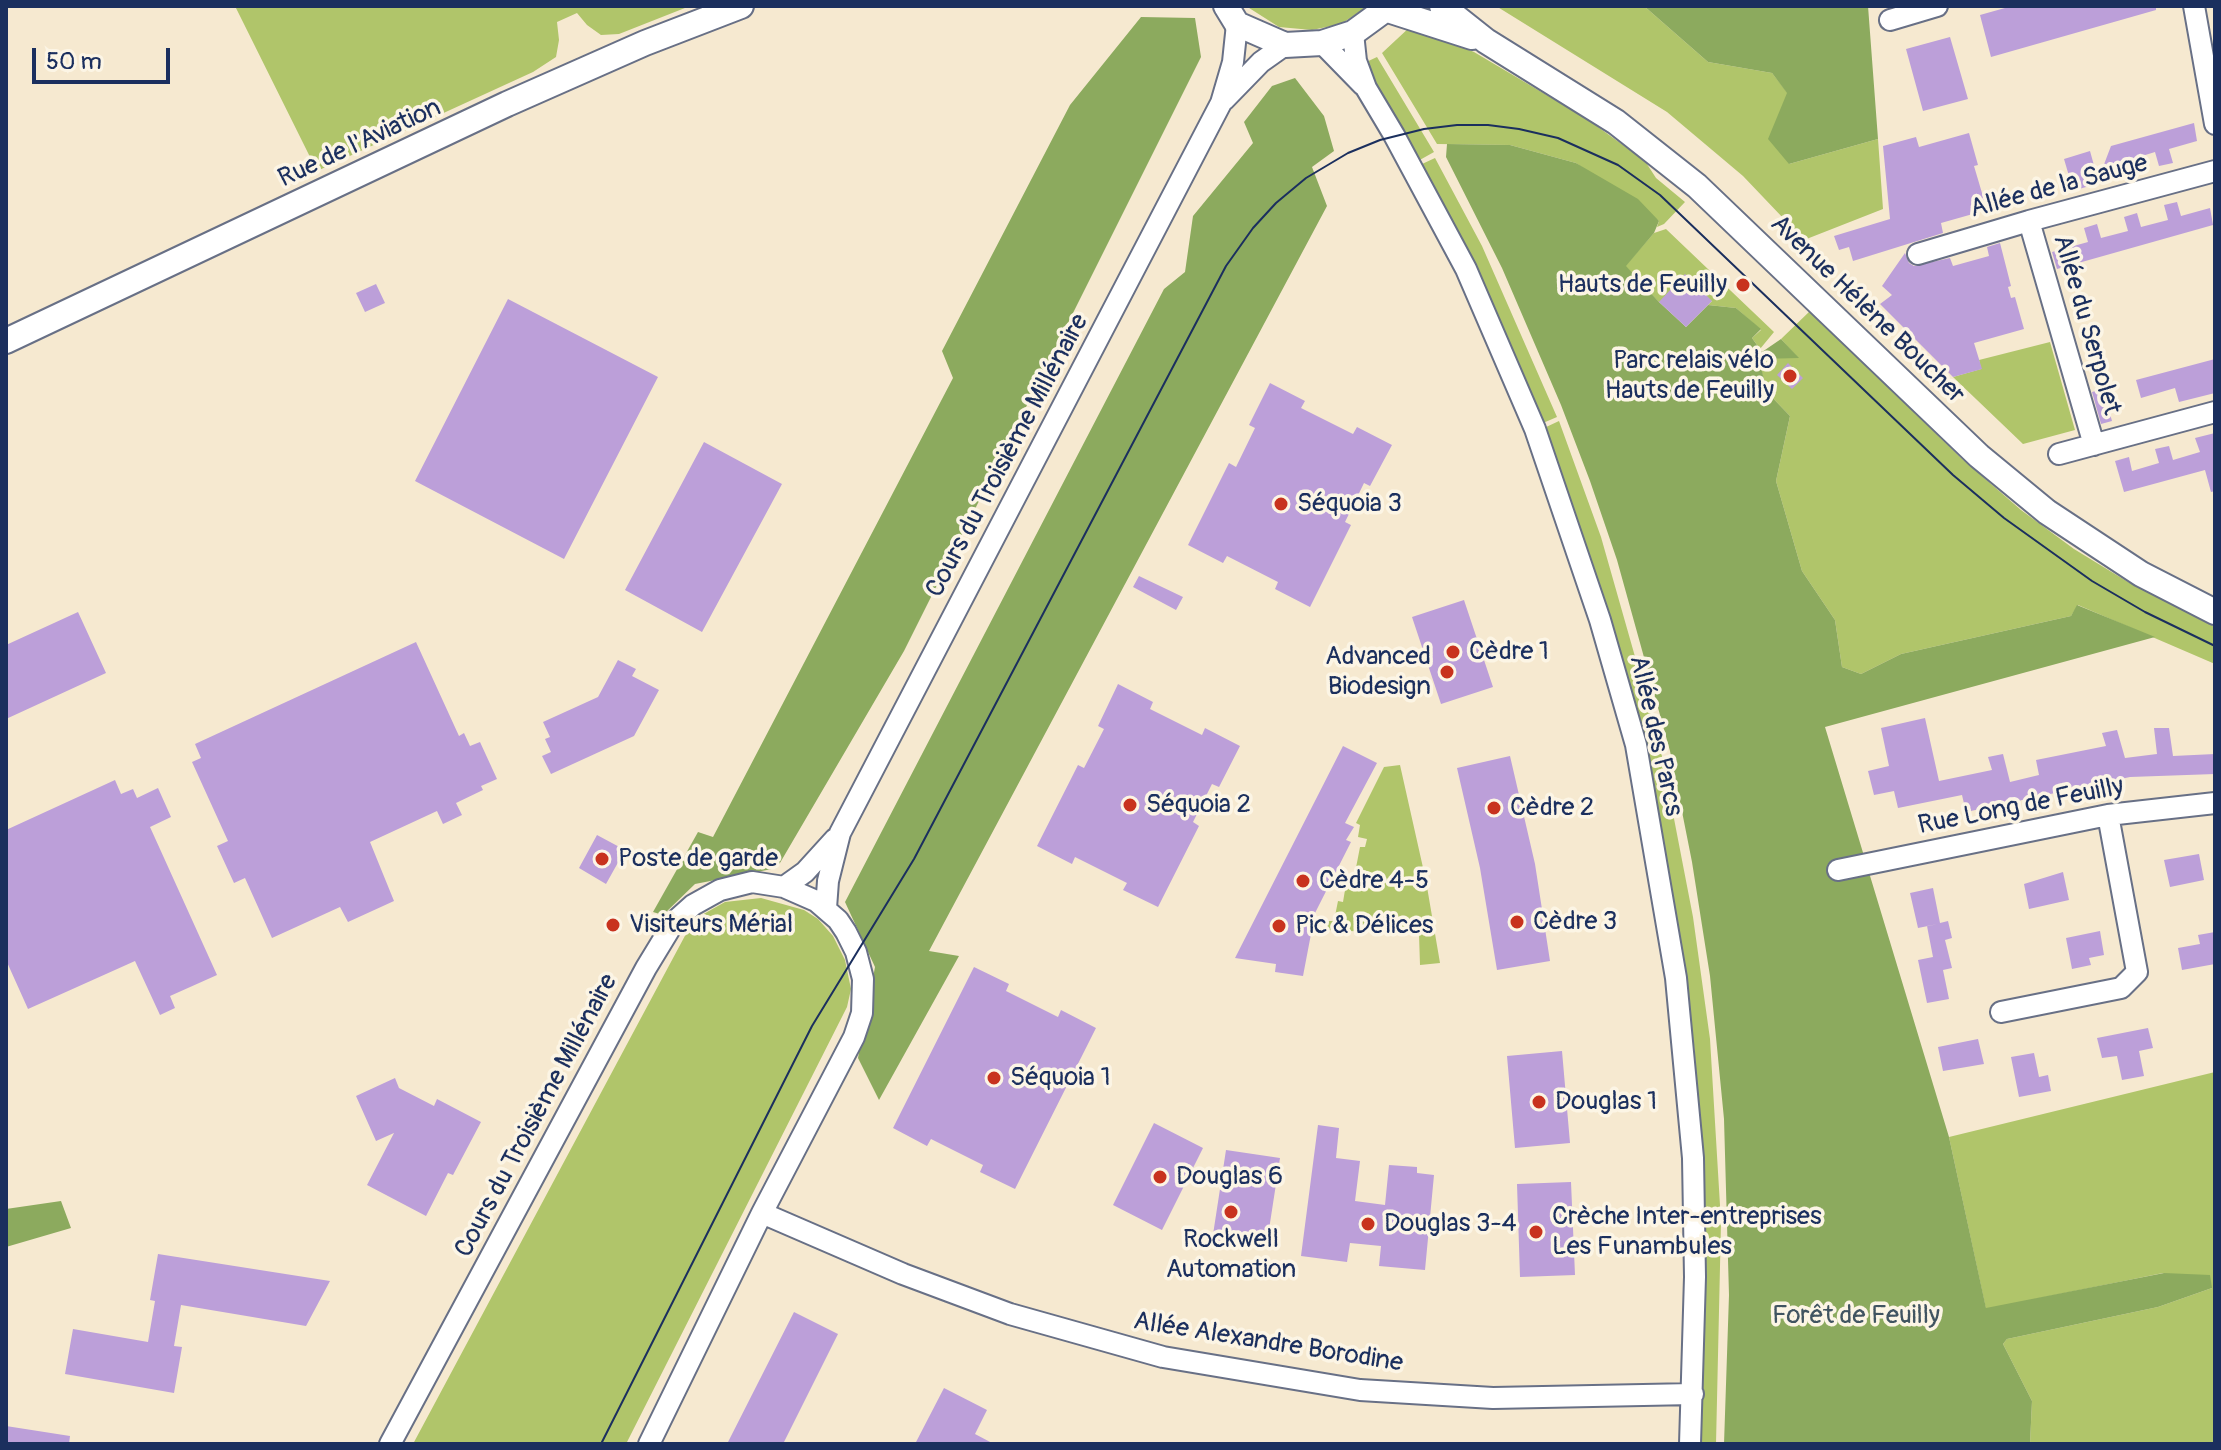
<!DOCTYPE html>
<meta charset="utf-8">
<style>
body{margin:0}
#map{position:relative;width:2221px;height:1450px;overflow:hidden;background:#f6e9d0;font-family:Pangolin,sans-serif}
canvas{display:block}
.frame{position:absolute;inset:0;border:8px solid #1b2f5e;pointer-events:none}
.scale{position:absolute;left:32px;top:48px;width:138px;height:36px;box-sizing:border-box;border:4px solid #1b2f5e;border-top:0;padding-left:10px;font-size:24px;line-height:28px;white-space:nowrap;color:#1b2f5e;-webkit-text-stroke:6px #fcf5e5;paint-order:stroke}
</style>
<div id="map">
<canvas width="2221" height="1450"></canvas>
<div class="frame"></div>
<div class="scale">50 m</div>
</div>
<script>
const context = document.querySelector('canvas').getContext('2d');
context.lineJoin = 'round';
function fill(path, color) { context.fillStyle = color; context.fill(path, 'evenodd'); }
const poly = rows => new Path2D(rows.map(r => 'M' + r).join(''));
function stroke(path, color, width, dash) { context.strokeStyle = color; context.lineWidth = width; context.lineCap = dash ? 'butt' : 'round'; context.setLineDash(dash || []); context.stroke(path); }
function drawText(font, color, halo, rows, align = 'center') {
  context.font = font + ' Pangolin,sans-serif'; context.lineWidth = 7; context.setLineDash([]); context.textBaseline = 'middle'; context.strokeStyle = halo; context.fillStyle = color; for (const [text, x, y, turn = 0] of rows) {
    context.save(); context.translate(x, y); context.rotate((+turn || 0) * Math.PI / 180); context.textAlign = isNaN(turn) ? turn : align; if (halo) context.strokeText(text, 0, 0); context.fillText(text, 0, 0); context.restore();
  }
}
const green = poly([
 [235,6,690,6,619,34,601,35,587,25,577,13,557,22,559,40,556,57,533,72,317,171],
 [1246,6,1368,6,1341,24,1312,30,1279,27],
 [1496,6,1644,6,1708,62,1772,73,1787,92,1789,164,1878,139,1883,209,1804,240,1743,176,1667,112],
 [1411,26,1474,52,1587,119,1645,161,1656,178,1685,202,1664,224,1657,227,1659,221,1576,163,1510,145,1437,144,1382,53],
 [1377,57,1434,152,1418,161,1362,64],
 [1435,158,1482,246,1557,417,1543,423,1475,267,1422,164],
 [1666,229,1774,332,1760,349,1752,338,1761,330,1736,308,1708,305,1712,301,1659,302,1625,266,1654,233],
 [1810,311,1960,457,2021,510,2074,549,2128,582,2215,627,2215,664,2078,605,2071,616,1901,654,1861,674,1842,667,1835,620,1802,571,1776,481,1790,416,1767,392,1758,358,1798,358,1781,339],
 [2050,342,2075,430,2023,444,1953,377,1981,369,1979,360],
 [1559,421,1601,537,1659,741,1693,917,1710,1039,1721,1222,1716,1444,1701,1444,1704,1265,1701,1132,1694,1045,1670,877,1639,729,1599,585,1544,428],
 [1400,765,1426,881,1440,963,1420,965,1419,934,1326,930,1327,921,1334,921,1338,901,1343,902,1347,878,1354,878,1360,847,1365,847,1367,839,1358,837,1360,825,1356,823,1384,767],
 [761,898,804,910,818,919,833,936,845,960,851,989,847,1007,626,1444,413,1444,687,932,700,916,725,902],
 [2215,1072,2215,1444,2030,1444,2032,1401,2003,1344,2007,1339,2158,1307,2212,1288,2163,1273,1986,1309,1949,1137]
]);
const forest = poly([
 [1644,6,1868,6,1878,139,1789,164,1768,139,1787,93,1772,73,1708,62],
 [1141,17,1195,18,1201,57,904,651,777,868,695,884,663,915,653,912,698,832,713,837,953,378,942,351,1070,105],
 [1295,78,1324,116,1334,151,1312,167,1327,206,929,951,959,956,879,1100,858,1058,875,967,845,902,1164,289,1185,272,1193,216,1253,143,1244,122,1272,86],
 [1447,144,1510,145,1576,163,1638,199,1659,221,1654,233,1626,266,1659,302,1686,327,1708,305,1736,308,1761,329,1752,338,1762,352,1781,339,1799,358,1759,359,1767,392,1790,416,1776,481,1802,571,1835,620,1842,667,1861,674,1901,654,2071,616,2077,605,2155,637,1825,727,1949,1137,1986,1308,2164,1273,2210,1275,2212,1288,2158,1307,2007,1339,2003,1344,2032,1401,2030,1444,1724,1444,1729,1295,1724,1119,1710,976,1692,862,1670,751,1617,560,1590,481,1561,405,1502,268,1446,157],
 [61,1201,71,1228,6,1247,6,1209]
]);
const building = poly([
 [2012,6,2156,6,2156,10,1991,57,1980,15],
 [1950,37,1968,99,1923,111,1906,49],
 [2194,123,2197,141,2169,149,2173,163,2159,166,2155,152,2129,160,2133,174,2119,178,2115,163,2103,167,2111,146],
 [1969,133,1978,165,1974,166,1987,210,1941,223,1943,233,1853,261,1849,247,1839,250,1834,236,1890,219,1883,146,1916,137,1919,147],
 [2090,151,2095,169,2089,171,2093,185,2079,189,2075,175,2069,176,2064,159],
 [2177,202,2181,216,2210,208,2213,225,2057,269,2052,252,2088,242,2084,228,2097,224,2101,238,2128,231,2124,217,2137,213,2141,227,2168,220,2164,205],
 [2000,243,2011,286,2008,287,2011,298,2015,297,2024,329,1974,343,1982,369,1953,377,1880,304,1892,295,1882,286,1905,253,1909,263,1914,266,1950,258,1953,266,1989,256,1987,247],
 [1685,274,1712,301,1686,327,1659,302],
 [376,284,385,303,365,312,356,293],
 [508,299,658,377,564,559,415,481],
 [2215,359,2215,393,2179,402,2175,388,2141,398,2136,380],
 [1788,363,1803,378,1792,389,1777,375],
 [1270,383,1305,401,1301,408,1353,434,1357,427,1392,445,1370,486,1364,483,1345,522,1351,525,1310,607,1275,589,1278,582,1227,556,1223,563,1188,545,1229,463,1236,467,1255,428,1249,425],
 [2110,387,2115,405,2108,407,2112,421,2101,424,2092,392],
 [2215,433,2215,491,2211,492,2205,470,2124,492,2115,461,2129,457,2132,471,2159,463,2155,449,2169,446,2173,460,2200,452,2195,438],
 [704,442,782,484,702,632,625,590],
 [1139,576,1183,597,1176,610,1133,587],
 [1464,600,1493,687,1441,704,1412,617],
 [78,612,106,673,6,719,6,645],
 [416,642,459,736,464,733,470,746,480,742,497,779,481,786,483,790,456,803,462,815,443,824,437,811,370,842,394,901,348,922,340,907,272,938,245,878,234,883,217,846,228,841,192,762,201,758,195,744],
 [618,660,636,669,632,676,659,690,634,736,551,774,542,756,551,752,545,739,550,737,543,722,598,697],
 [1118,684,1153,702,1150,709,1202,735,1205,728,1240,746,1219,787,1212,784,1193,822,1199,826,1158,907,1123,890,1127,883,1075,857,1072,864,1037,846,1078,765,1084,768,1104,729,1098,726],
 [1925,718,1939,781,1992,770,1988,757,2003,754,2010,782,2039,775,2036,760,2106,746,2102,733,2117,730,2125,758,2157,754,2154,728,2169,728,2173,756,2215,754,2215,774,2130,777,1966,812,1962,795,1898,808,1894,791,1874,795,1868,771,1889,766,1881,728],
 [1343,746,1377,763,1345,823,1354,827,1346,840,1351,842,1315,913,1303,976,1275,972,1276,964,1235,958],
 [1510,756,1535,864,1550,961,1497,970,1480,868,1457,768],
 [115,780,121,794,133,789,137,798,158,788,171,817,150,827,217,975,170,996,175,1008,160,1015,135,961,28,1009,6,960,6,830],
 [597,835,625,850,606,884,579,868],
 [2199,854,2204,880,2170,887,2164,860],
 [2063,872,2069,900,2029,909,2024,884],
 [1933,888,1940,923,1948,921,1952,938,1945,940,1952,968,1943,970,1949,999,1927,1003,1918,960,1933,957,1927,926,1938,924,1918,928,1910,893],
 [2100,931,2104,955,2089,958,2091,965,2072,969,2066,938],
 [2215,932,2215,964,2182,970,2178,948,2200,944,2198,935],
 [974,967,1009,984,1006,991,1058,1017,1061,1010,1096,1028,1015,1189,980,1172,983,1165,931,1139,927,1146,893,1128],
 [2148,1028,2153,1048,2139,1051,2144,1076,2122,1080,2117,1056,2102,1058,2097,1038],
 [1978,1039,1984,1064,1943,1071,1938,1047],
 [1562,1051,1570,1143,1515,1148,1507,1056],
 [2034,1053,2039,1077,2048,1075,2051,1091,2019,1097,2011,1057],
 [395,1078,399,1088,434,1106,437,1099,481,1122,453,1175,448,1173,426,1216,367,1185,394,1133,376,1141,356,1096],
 [1154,1123,1203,1148,1162,1230,1113,1205],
 [1318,1125,1339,1128,1336,1158,1360,1161,1355,1201,1385,1205,1389,1165,1417,1167,1417,1173,1434,1175,1425,1270,1379,1266,1381,1246,1350,1243,1347,1262,1301,1256],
 [1226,1150,1280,1158,1266,1249,1212,1241],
 [1571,1182,1575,1275,1520,1277,1517,1184],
 [158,1254,330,1281,306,1326,181,1305,174,1346,182,1347,174,1393,65,1374,73,1329,148,1342,155,1301,150,1300],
 [794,1312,838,1334,783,1444,727,1444],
 [944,1388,987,1410,975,1434,994,1444,915,1444],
 [6,1426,70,1436,69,1444,6,1444]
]);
const minor = poly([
 [2194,6,2215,124],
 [1890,20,1937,6],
 [1353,33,1356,61,1366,88,1394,135,1466,269,1535,429,1600,620,1636,745,1676,978,1693,1158,1695,1277,1690,1444],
 [1322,43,1363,85],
 [1224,100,1261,62,1285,45],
 [2029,221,2094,445],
 [1918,254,2029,221,2215,171],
 [2059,454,2215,412],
 [1838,870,2108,815,2215,803],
 [784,887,805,872,835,839],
 [826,908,828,881,840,833,1221,103,1233,62,1237,24],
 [2001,1012,2121,988,2137,972,2108,815],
 [762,1213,903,1274,1010,1314,1163,1357,1360,1390,1493,1398,1693,1394],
 [390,1444,646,968,674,922,693,905,720,890,752,882,784,887,816,901,838,920,846,932,856,952,863,979,862,1013,854,1037,762,1213,649,1444]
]);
const tertiary = poly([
 [1226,6,1237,24,1285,45,1322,43,1353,33,1390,6],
 [1442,6,1486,41,1616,122,1697,186,1979,456,2047,512,2141,574,2215,612],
 [1388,10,1472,37],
 [6,341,507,104,645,43,741,6]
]);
const tram = poly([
 [601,1444,812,1026,914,859,1226,266,1253,228,1276,203,1306,178,1348,153,1380,140,1424,129,1457,125,1488,125,1519,129,1558,138,1618,165,1660,195,1953,475,2004,518,2092,581,2145,612,2215,646]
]);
const markers = [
 [1743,285,8,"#c8321e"],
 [1790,376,8,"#c8321e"],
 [1281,504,8,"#c8321e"],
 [1453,652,8,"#c8321e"],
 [1447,672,8,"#c8321e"],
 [1130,805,8,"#c8321e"],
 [1494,808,8,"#c8321e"],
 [602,859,8,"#c8321e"],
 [1303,881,8,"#c8321e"],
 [1517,922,8,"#c8321e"],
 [613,925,8,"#c8321e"],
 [1279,926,8,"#c8321e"],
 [994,1078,8,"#c8321e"],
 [1539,1102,8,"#c8321e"],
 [1160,1177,8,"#c8321e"],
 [1231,1212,8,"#c8321e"],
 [1368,1224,8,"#c8321e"],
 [1536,1232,8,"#c8321e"]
];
const streetNames = [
 ["Rue de l'Aviation",360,144,-25],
 ["Allée de la Sauge",2059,187,-15],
 ["Avenue Hélène Boucher",1867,310,44],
 ["Allée du Serpolet",2086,325,74],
 ["Cours du Troisième Millénaire",1008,456,-62],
 ["Allée des Parcs",1655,736,77],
 ["Rue Long de Feuilly",2021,807,-11],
 ["Cours du Troisième Millénaire",537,1116,-62],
 ["Allée Alexandre Borodine",1268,1343,9]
];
const poiNames = [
 ["Hauts de Feuilly",1727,285,"right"],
 ["Parc relais vélo",1774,361,"right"],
 ["Hauts de Feuilly",1774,391,"right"],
 ["Séquoia 3",1297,504],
 ["Cèdre 1",1469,652],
 ["Advanced",1431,657,"right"],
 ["Biodesign",1431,687,"right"],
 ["Séquoia 2",1146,805],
 ["Cèdre 2",1510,808],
 ["Poste de garde",618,859],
 ["Cèdre 4-5",1319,881],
 ["Cèdre 3",1533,922],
 ["Visiteurs Mérial",629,925],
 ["Pic & Délices",1295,926],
 ["Séquoia 1",1010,1078],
 ["Douglas 1",1555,1102],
 ["Douglas 6",1176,1177],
 ["Crèche Inter-entreprises",1552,1217],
 ["Les Funambules",1552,1247],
 ["Douglas 3-4",1384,1224],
 ["Rockwell",1231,1240,"center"],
 ["Automation",1231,1270,"center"]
];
const parkNames = [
 ["Forêt de Feuilly",1856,1316]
];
fill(green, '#b0c56a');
fill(forest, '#8caa5e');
fill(building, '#bc9fd9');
stroke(minor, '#687086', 24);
stroke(tertiary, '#687086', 28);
stroke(minor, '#fff', 20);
stroke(tertiary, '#fff', 24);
stroke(tram, '#1b2f5e', 2);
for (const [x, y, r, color] of markers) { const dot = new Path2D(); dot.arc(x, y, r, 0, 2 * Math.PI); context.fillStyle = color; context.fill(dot); stroke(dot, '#fcf5e5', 3); }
drawText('26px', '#1b2f5e', '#fcf5e5', streetNames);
drawText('26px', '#1b2f5e', '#fcf5e5', poiNames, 'left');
drawText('26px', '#405461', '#fcf5e5', parkNames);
</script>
